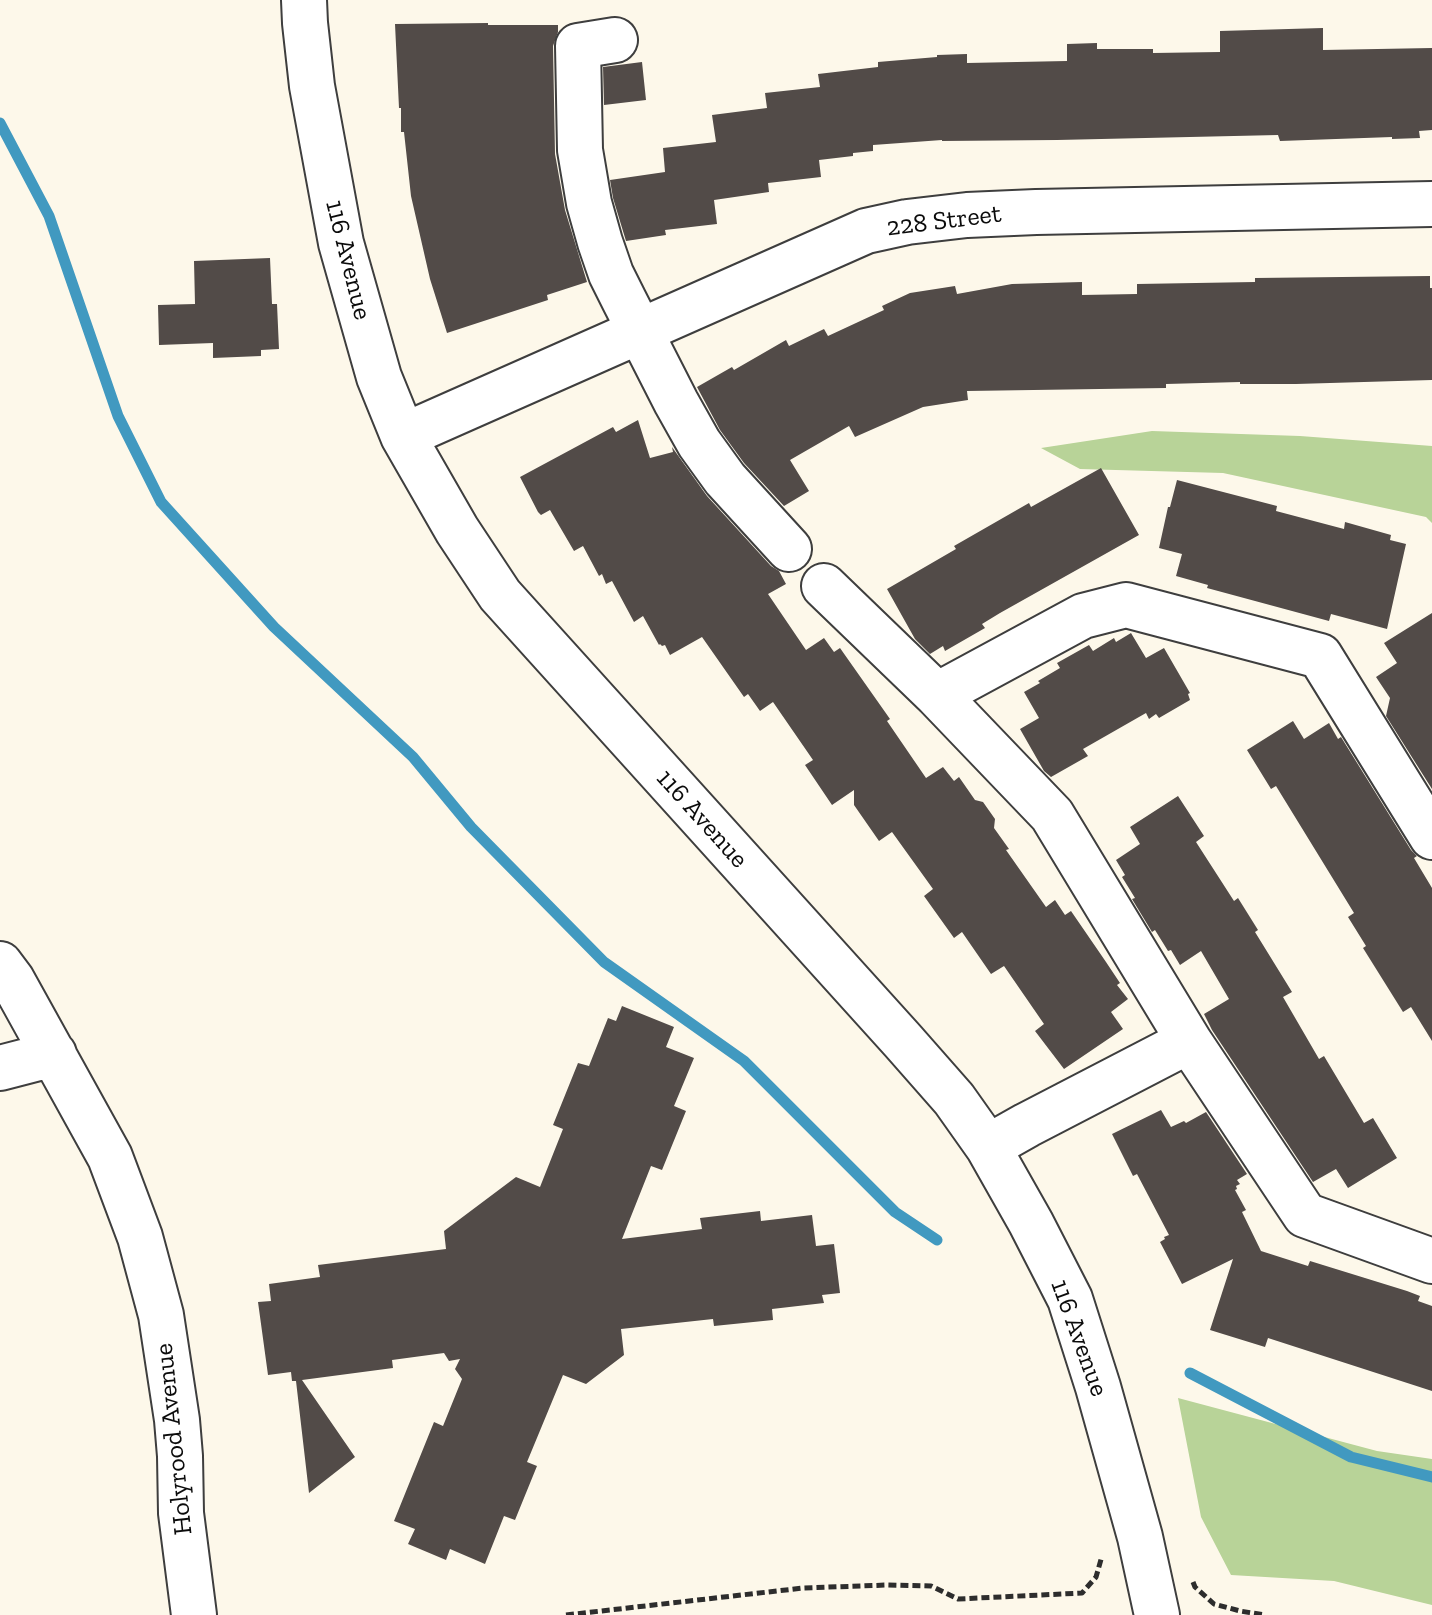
<!DOCTYPE html>
<style>
body{margin:0}
canvas{display:block;background:#fdf8ea}
</style>
<canvas width="1432" height="1615"></canvas>
<script>
const context = document.querySelector('canvas').getContext('2d');
context.lineJoin = 'round';
function fill(path, color) { context.fillStyle = color; context.fill(path, 'evenodd'); }
const poly = rows => new Path2D(rows.map(r => 'M' + r).join(''));
function stroke(path, color, width, dash) { context.strokeStyle = color; context.lineWidth = width; context.lineCap = dash ? 'butt' : 'round'; context.setLineDash(dash || []); context.stroke(path); }
function drawText(font, color, halo, rows, align = 'center') {
  context.font = font + ' "Zilla Slab",serif'; context.lineWidth = 8; context.setLineDash([]); context.textBaseline = 'middle'; context.strokeStyle = halo; context.fillStyle = color; for (const [text, x, y, turn = 0] of rows) {
    context.save(); context.translate(x, y); context.rotate((+turn || 0) * Math.PI / 180); context.textAlign = isNaN(turn) ? turn : align; if (halo) context.strokeText(text, 0, 0); context.fillText(text, 0, 0); context.restore();
  }
}
const forest = poly([
 [1152,431,1300,436,1432,446,1432,523,1426,517,1223,473,1080,469,1041,448],
 [1178,1398,1377,1451,1432,1459,1432,1605,1334,1581,1231,1575,1201,1517]
]);
const stream = poly([
 [0,123,49,216,118,416,161,502,274,627,413,757,471,827,604,962,744,1061,895,1212,937,1240],
 [1190,1373,1351,1457,1432,1477]
]);
const building = poly([
 [488,23,488,25,558,25,558,32,553,46,555,154,565,210,587,282,547,295,548,300,447,333,430,279,411,196,404,132,401,132,401,108,399,108,395,24],
 [1323,28,1323,50,1432,48,1432,130,1419,131,1420,138,1392,139,1392,137,1280,141,1278,135,1057,140,942,141,942,140,873,145,873,151,853,153,853,156,819,160,821,177,768,183,769,192,714,200,717,224,665,230,666,235,626,241,613,198,610,180,665,172,663,148,716,142,712,115,767,108,765,93,820,87,818,74,878,67,878,62,937,57,937,55,967,54,967,63,1067,61,1067,44,1097,43,1097,49,1153,49,1153,53,1220,52,1220,31],
 [642,62,646,100,604,105,603,67],
 [270,258,272,304,277,304,279,349,261,350,261,356,213,358,213,343,159,345,158,305,195,304,194,261],
 [1430,276,1430,288,1432,288,1432,380,1296,384,1240,384,1240,382,1166,384,1166,388,967,391,968,400,923,407,855,437,849,426,790,460,809,491,784,506,744,463,720,430,697,387,732,367,734,370,786,340,789,346,824,329,828,336,884,310,882,306,910,293,955,286,957,294,1012,284,1082,282,1082,295,1137,294,1137,284,1255,282,1255,278],
 [638,420,650,458,673,452,672,447,707,496,771,566,779,571,786,584,768,594,806,650,824,638,834,652,840,648,890,719,887,721,926,778,943,767,954,781,959,777,975,800,983,802,995,819,994,828,1009,849,1006,850,1046,907,1055,900,1065,915,1071,911,1106,962,1120,983,1117,985,1128,999,1111,1012,1123,1029,1064,1069,1035,1031,1044,1024,1004,966,991,974,962,932,954,938,924,896,933,889,892,832,879,841,854,805,854,790,832,805,805,765,813,760,773,702,760,711,748,694,744,697,702,637,670,655,665,645,662,646,660,644,659,645,643,616,634,622,612,581,606,584,602,574,599,576,583,546,574,551,550,510,541,515,538,512,520,477,613,427,616,432],
 [1101,468,1139,535,1000,613,982,624,985,628,945,651,943,646,930,654,915,639,887,589,956,549,954,546,1029,503,1031,507],
 [1177,480,1277,506,1276,511,1344,529,1345,522,1391,535,1390,540,1406,544,1387,629,1331,614,1329,621,1207,588,1208,585,1176,576,1182,554,1159,548,1168,507,1170,507],
 [1432,613,1432,789,1386,716,1390,698,1376,677,1397,663,1384,643],
 [1131,633,1146,658,1164,648,1190,693,1188,694,1190,700,1159,718,1156,714,1149,719,1146,713,1083,749,1088,756,1051,777,1044,771,1020,729,1039,718,1024,692,1040,683,1038,681,1060,668,1057,663,1089,645,1093,651,1114,638,1116,642],
 [1293,721,1304,739,1329,723,1338,739,1341,737,1411,850,1417,856,1414,858,1432,888,1432,1041,1411,1007,1403,1012,1363,948,1366,946,1348,917,1354,913,1276,786,1271,789,1247,750],
 [1178,796,1204,836,1196,842,1234,901,1238,898,1258,930,1255,932,1292,992,1283,997,1319,1059,1324,1056,1364,1123,1373,1118,1397,1158,1348,1188,1336,1169,1313,1182,1212,1030,1204,1014,1229,999,1201,951,1180,965,1171,950,1168,951,1155,930,1152,932,1132,899,1135,898,1122,877,1125,875,1116,860,1140,844,1130,827],
 [622,1006,674,1027,666,1047,694,1058,674,1106,686,1111,662,1170,651,1166,622,1239,702,1229,700,1218,760,1211,761,1221,812,1215,816,1246,834,1244,840,1293,822,1295,824,1303,772,1309,773,1320,714,1326,713,1319,621,1329,624,1355,586,1384,563,1375,527,1462,537,1466,515,1520,504,1516,485,1564,450,1549,446,1560,408,1544,415,1529,394,1521,434,1422,443,1426,462,1379,455,1369,460,1359,449,1361,444,1353,392,1360,393,1368,302,1380,355,1457,309,1493,296,1381,292,1381,291,1372,268,1375,258,1302,271,1301,269,1284,320,1277,318,1265,446,1249,444,1231,516,1177,540,1187,563,1129,553,1125,578,1063,589,1066,608,1018,616,1021],
 [1161,1110,1171,1127,1184,1121,1186,1123,1206,1112,1247,1174,1237,1180,1240,1184,1236,1186,1237,1189,1235,1190,1246,1210,1242,1212,1261,1251,1308,1266,1310,1261,1407,1291,1420,1296,1418,1301,1432,1306,1432,1391,1268,1338,1265,1347,1210,1330,1233,1259,1182,1284,1160,1242,1165,1239,1164,1237,1169,1235,1137,1174,1133,1176,1112,1134]
]);
const path = poly([
 [1193,1582,1195,1587,1214,1604,1240,1611,1265,1615],
 [566,1615,803,1588,887,1585,931,1586,958,1599,1082,1593,1096,1577,1102,1556]
]);
const minor = poly([
 [304,0,305,23,312,86,341,243,379,377,403,436,457,530,500,595,903,1041,954,1099,988,1147,1031,1223,1070,1299,1098,1387,1140,1537,1157,1615],
 [615,40,578,46,580,150,589,203,600,242,611,274,624,300,676,402,699,443,725,479,789,549],
 [403,436,866,231,907,222,967,215,1036,212,1432,204],
 [824,586,937,695,1052,815,1189,1041,1027,1125,988,1147],
 [937,695,1083,616,1126,605,1320,656,1432,837],
 [0,964,12,980,110,1157,140,1237,161,1315,177,1420,180,1456,181,1513,194,1615],
 [1189,1041,1305,1215,1432,1261],
 [0,1068,54,1054]
]);
const streetNames = [
 ["228 Street",944,221,-7],
 ["116 Avenue",348,260,76],
 ["116 Avenue",702,819,48],
 ["116 Avenue",1079,1338,70],
 ["Holyrood Avenue",174,1439,-96]
];
fill(forest, '#b8d398');
stroke(stream, '#4199c0', 11);
fill(building, '#524b48');
stroke(minor, '#3e3e3e', 48);
stroke(path, '#2d2d2d', 5, [8, 4]);
stroke(minor, '#fff', 44);
drawText('26px', '#0b0b0b', '#fff', streetNames);
</script>
